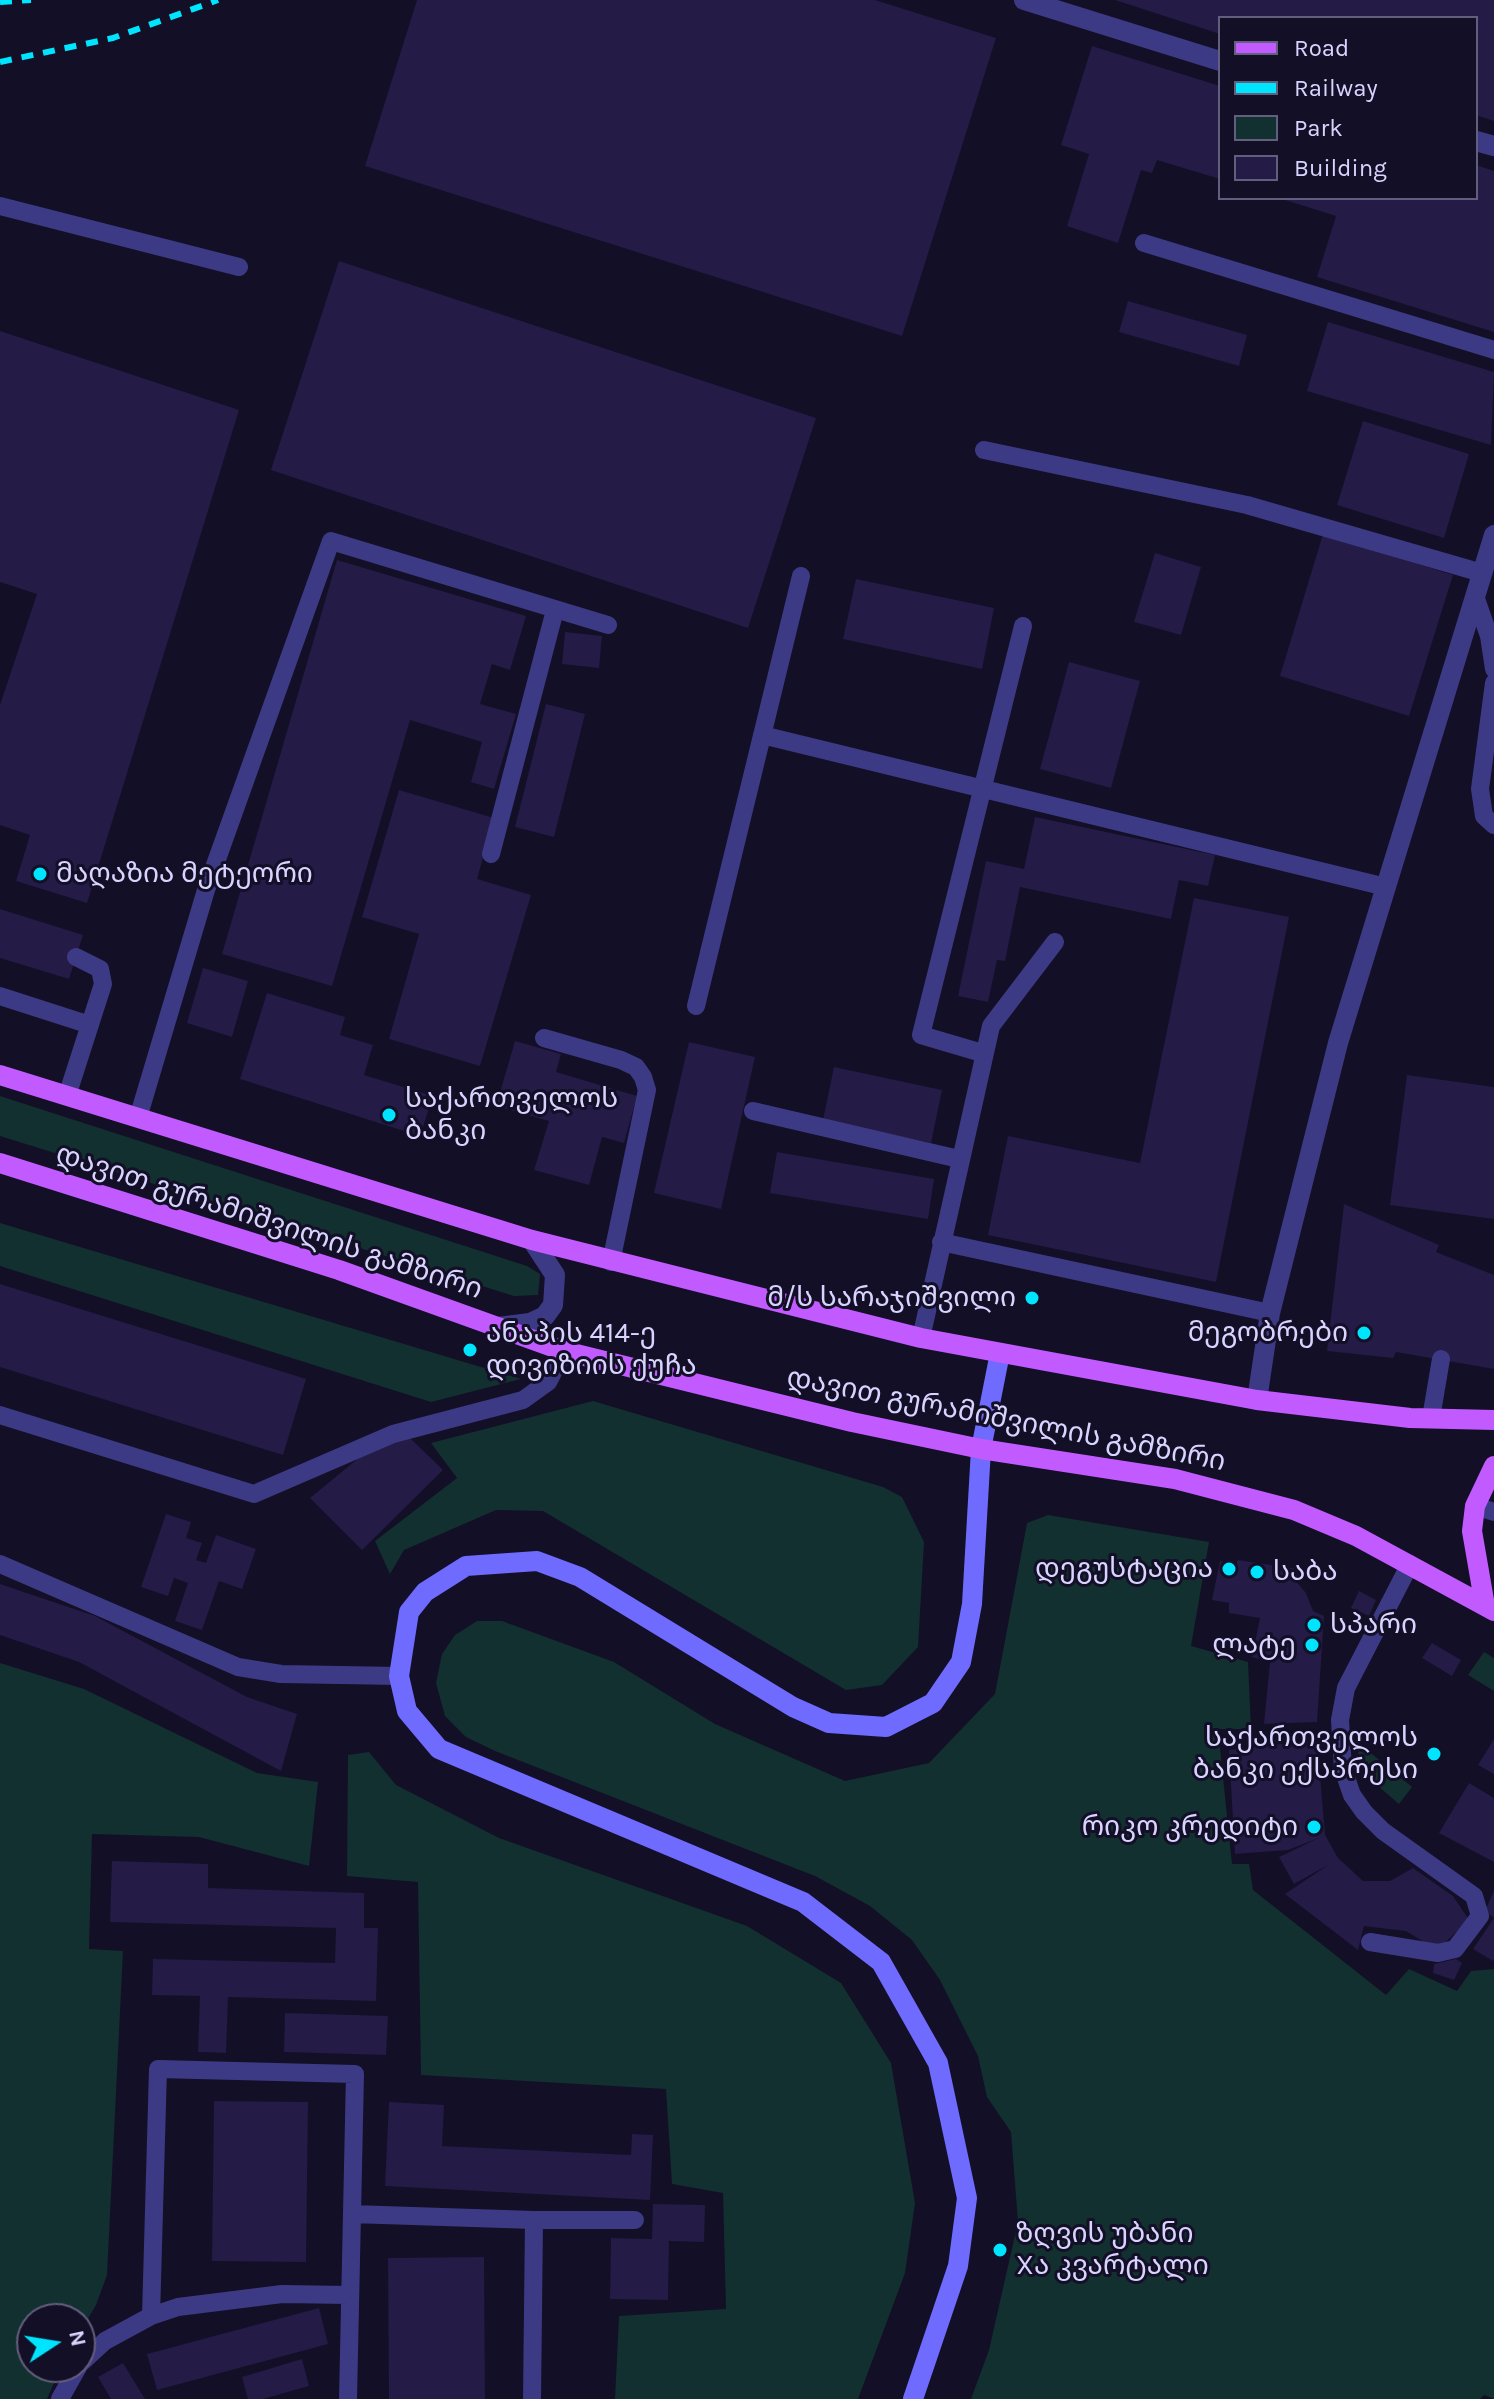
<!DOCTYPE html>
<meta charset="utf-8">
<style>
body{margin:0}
#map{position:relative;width:1494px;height:2399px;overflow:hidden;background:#130f26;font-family:Karla,sans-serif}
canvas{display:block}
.legend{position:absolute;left:1218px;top:16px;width:260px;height:184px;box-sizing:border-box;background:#130f26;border:2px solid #625e7d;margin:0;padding:10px 14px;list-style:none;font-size:24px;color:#d9d4ff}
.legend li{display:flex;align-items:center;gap:16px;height:40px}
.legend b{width:40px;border:2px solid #625e7d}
.north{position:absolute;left:16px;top:2303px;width:80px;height:80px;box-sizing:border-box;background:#130f26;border:2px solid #625e7d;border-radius:50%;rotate:78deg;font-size:22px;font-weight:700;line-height:32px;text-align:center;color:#d9d4ff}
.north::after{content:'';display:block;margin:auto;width:28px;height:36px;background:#00e5ff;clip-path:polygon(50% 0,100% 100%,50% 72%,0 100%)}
</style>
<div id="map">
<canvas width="1494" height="2399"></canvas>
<ul class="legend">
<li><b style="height:10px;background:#c25bff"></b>Road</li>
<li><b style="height:10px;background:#00e5ff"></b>Railway</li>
<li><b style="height:22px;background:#12302f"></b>Park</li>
<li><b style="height:22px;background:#241b47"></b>Building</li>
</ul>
<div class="north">N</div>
</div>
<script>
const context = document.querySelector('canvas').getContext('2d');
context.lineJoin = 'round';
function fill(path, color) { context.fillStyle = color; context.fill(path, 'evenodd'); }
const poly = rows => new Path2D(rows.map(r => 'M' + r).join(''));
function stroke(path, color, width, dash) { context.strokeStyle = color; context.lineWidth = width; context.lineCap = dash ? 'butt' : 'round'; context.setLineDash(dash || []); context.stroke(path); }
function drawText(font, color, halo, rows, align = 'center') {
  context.font = font + ' Karla,"Noto Sans Georgian",sans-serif'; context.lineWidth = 6; context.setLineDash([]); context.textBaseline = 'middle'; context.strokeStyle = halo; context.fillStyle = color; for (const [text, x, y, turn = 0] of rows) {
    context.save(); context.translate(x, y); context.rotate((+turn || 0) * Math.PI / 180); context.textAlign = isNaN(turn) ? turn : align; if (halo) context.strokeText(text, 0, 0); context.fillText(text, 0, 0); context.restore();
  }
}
const green = poly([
 [0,1096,527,1266,540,1274,538,1295,514,1296,0,1136],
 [0,1223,521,1379,431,1402,0,1266],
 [593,1401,883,1487,902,1497,924,1542,918,1647,882,1685,846,1690,543,1511,496,1510,404,1550,390,1574,375,1541,457,1478,431,1443],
 [1048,1515,1209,1542,1191,1646,1248,1662,1251,1729,1218,1729,1232,1864,1249,1864,1253,1890,1386,1995,1409,1969,1457,1991,1471,1971,1494,1969,1494,2399,1484,2395,1480,2399,971,2399,989,2350,1018,2222,1011,2132,987,2097,978,2056,940,1980,912,1940,870,1906,815,1876,495,1751,466,1737,445,1716,436,1683,442,1654,455,1635,477,1621,502,1621,614,1662,715,1724,845,1781,929,1763,995,1694,1027,1523],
 [1484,1652,1494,1658,1494,1691,1468,1675],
 [0,1663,84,1689,257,1773,318,1782,309,1866,199,1837,92,1834,89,1949,123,1951,107,2275,96,2305,80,2332,80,2319,32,2319,32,2367,61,2367,47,2399,0,2399],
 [1355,1740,1412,1787,1399,1804,1364,1774],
 [369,1752,396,1785,499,1838,747,1926,841,1983,891,2063,915,2203,905,2273,858,2399,615,2399,619,2316,726,2309,723,2193,672,2184,666,2089,421,2075,418,1882,347,1876,348,1755]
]);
const building = poly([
 [417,0,875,0,996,38,902,336,365,166],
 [1115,0,1494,0,1494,121,1476,115,1476,18,1220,18,1220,34],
 [1092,46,1220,86,1220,179,1157,160,1152,173,1141,170,1118,243,1067,226,1089,154,1061,145],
 [1476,165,1494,171,1494,332,1317,277,1336,216,1282,199,1476,198],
 [339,261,816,418,748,628,271,470],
 [1128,301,1247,335,1239,366,1119,332],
 [1328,322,1494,372,1491,445,1307,391],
 [0,331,239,410,87,903,16,881,30,835,0,825,0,705,37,594,0,582],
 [1363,421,1469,454,1444,538,1337,505],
 [1323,534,1453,575,1409,716,1280,676],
 [1155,553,1201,567,1181,635,1134,622],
 [337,560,526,616,510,670,492,664,480,704,516,714,494,789,471,782,482,742,410,720,332,986,222,954],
 [856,579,994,608,982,669,843,639],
 [565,632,602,636,599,668,562,664],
 [1069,662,1140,681,1111,788,1040,769],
 [546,704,585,714,554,837,515,827],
 [399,790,494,818,477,879,531,895,480,1066,389,1039,419,934,362,917],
 [1035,817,1215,855,1208,886,1179,880,1171,919,1020,887,1005,961,997,960,988,1002,958,996,986,861,1024,869],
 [1194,898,1289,917,1216,1282,988,1235,1008,1136,1140,1163],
 [0,909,83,935,69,979,0,958],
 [203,968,248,981,232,1037,187,1023],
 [267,993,345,1017,340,1035,373,1045,364,1075,433,1096,420,1136,240,1079],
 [515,1041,561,1054,556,1072,637,1096,624,1143,602,1137,589,1185,534,1170,549,1121,496,1106],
 [689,1042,755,1057,721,1209,654,1193],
 [834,1067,942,1090,931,1143,823,1120],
 [1407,1075,1494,1087,1494,1219,1390,1205],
 [777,1152,934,1179,928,1219,770,1193],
 [1344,1204,1439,1245,1436,1252,1494,1275,1494,1369,1396,1352,1393,1358,1327,1351],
 [0,1284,306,1379,283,1455,0,1367],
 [408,1436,443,1470,362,1550,310,1498,366,1452],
 [166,1514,191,1522,186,1538,202,1543,196,1560,206,1563,216,1535,256,1549,242,1589,219,1581,202,1630,175,1621,188,1583,174,1578,168,1596,141,1587],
 [1238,1560,1298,1569,1295,1580,1306,1593,1313,1611,1324,1616,1317,1722,1264,1724,1270,1662,1252,1657,1260,1618,1229,1613,1229,1603,1212,1600,1220,1561,1236,1564],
 [0,1584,95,1616,247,1697,297,1714,281,1771,79,1662,0,1635],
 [1359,1591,1376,1600,1369,1616,1351,1608],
 [1432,1643,1461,1660,1452,1676,1422,1658],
 [1494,1739,1494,1774,1478,1765],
 [1317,1740,1325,1835,1338,1858,1363,1881,1390,1881,1413,1868,1453,1896,1469,1920,1437,1950,1406,1931,1364,1926,1358,1950,1285,1894,1328,1865,1294,1884,1279,1857,1319,1838,1288,1850,1235,1854,1229,1750],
 [1469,1783,1494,1798,1494,1862,1439,1833],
 [112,1861,208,1864,208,1888,364,1893,364,1928,378,1928,376,2001,228,1997,226,2053,198,2052,200,1996,152,1995,153,1959,335,1963,336,1928,110,1922],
 [1494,1891,1494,1959,1493,1961,1473,1949,1494,1918,1485,1911],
 [1456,1959,1462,1963,1454,1980,1433,1973,1434,1964],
 [285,2013,388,2016,386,2055,284,2052],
 [214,2101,308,2102,306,2262,212,2261],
 [389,2102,444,2105,442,2146,631,2155,632,2134,653,2135,650,2200,385,2186],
 [653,2204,705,2205,704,2242,669,2241,668,2300,610,2299,611,2238,652,2239],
 [484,2257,485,2399,389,2399,388,2258],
 [319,2308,328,2344,157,2390,147,2354],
 [302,2359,309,2386,263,2399,248,2399,242,2377],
 [123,2363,145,2399,111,2399,98,2377]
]);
const lane = poly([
 [0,206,239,267],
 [1144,243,1494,350],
 [984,450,1247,505,1482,573],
 [1475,596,1489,636,1494,669],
 [1494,683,1480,789,1484,816,1494,825],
 [762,735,1386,887],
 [491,854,555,610],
 [0,996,90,1025],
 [696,1006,801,576],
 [544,1038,621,1060,636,1067,643,1077,647,1090,611,1262],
 [982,1053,921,1035,1023,626],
 [67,1096,103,984,100,969,76,957],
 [753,1111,959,1159],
 [138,1118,206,890,331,541,608,625],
 [941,1242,1270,1313],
 [921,1338,991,1026,1055,942],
 [0,1415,254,1494,393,1434,523,1400,548,1382,564,1351],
 [1431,1418,1441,1359],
 [1475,1506,1494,1512],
 [0,1564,238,1667,281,1674,399,1676],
 [1370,1942,1438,1953,1455,1949,1480,1916,1474,1896,1383,1831,1364,1812,1352,1795,1343,1769,1340,1720,1346,1688,1410,1564],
 [352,2214,534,2220,532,2399],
 [534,2220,635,2220],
 [151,2316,158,2069,355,2074,348,2399],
 [80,2364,105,2341,151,2316,178,2307,282,2294,350,2295],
 [60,2399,78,2367]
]);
const street = poly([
 [1024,0,1220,61],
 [1476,141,1494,146],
 [498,1327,530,1323,545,1316,553,1305,555,1275,532,1240],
 [1257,1400,1270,1313,1338,1043,1494,535]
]);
const secondary = poly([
 [913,2399,958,2266,967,2198,938,2063,881,1962,803,1902,439,1749,407,1711,399,1676,409,1612,425,1592,466,1566,537,1561,580,1577,793,1707,829,1723,886,1727,933,1703,961,1662,972,1604,981,1449,1000,1353]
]);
const primary = poly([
 [0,1075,532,1240,921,1338,1257,1400,1410,1418,1494,1420],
 [0,1163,339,1270,564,1351,852,1422,981,1449,1175,1479,1294,1510,1356,1536,1494,1611],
 [1485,1606,1472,1531,1475,1506,1494,1466]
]);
const rail = poly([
 [0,2,31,0],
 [0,62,113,38,218,0]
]);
const markers = [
 [40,874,8,"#00e5ff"],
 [389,1115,8,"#00e5ff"],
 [1032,1298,8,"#00e5ff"],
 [1364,1333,8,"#00e5ff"],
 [470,1350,8,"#00e5ff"],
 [1229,1569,8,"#00e5ff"],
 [1257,1572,8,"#00e5ff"],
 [1314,1625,8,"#00e5ff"],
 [1312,1645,8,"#00e5ff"],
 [1434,1754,8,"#00e5ff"],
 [1314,1827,8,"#00e5ff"],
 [1000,2250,8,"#00e5ff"]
];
const poiNames = [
 ["მაღაზია მეტეორი",56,874],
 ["საქართველოს",405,1099],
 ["ბანკი",405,1131],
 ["მ/ს სარაჯიშვილი",1016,1298,"right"],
 ["მეგობრები",1348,1333,"right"],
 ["ანაპის 414-ე",486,1334],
 ["დივიზიის ქუჩა",486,1366],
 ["დეგუსტაცია",1213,1569,"right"],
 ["საბა",1273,1572],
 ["სპარი",1330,1625],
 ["ლატე",1296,1645,"right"],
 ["საქართველოს",1418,1738,"right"],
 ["ბანკი ექსპრესი",1418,1770,"right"],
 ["რიკო კრედიტი",1298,1827,"right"],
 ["ზღვის უბანი",1016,2234],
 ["Xა კვარტალი",1016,2266]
];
const streetNames = [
 ["დავით გურამიშვილის გამზირი",269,1222,18],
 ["დავით გურამიშვილის გამზირი",1006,1420,11]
];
fill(green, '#12302f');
fill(building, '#241b47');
stroke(lane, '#3d3a85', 18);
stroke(street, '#3d3a85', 20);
stroke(secondary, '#6f6bff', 20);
stroke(primary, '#c25bff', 20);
stroke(rail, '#00e5ff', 6, [12, 10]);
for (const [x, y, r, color] of markers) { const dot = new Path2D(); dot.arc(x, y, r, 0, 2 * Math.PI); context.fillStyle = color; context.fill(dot); stroke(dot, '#130f26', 3); }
drawText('28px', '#d9d4ff', '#130f26', poiNames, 'left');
drawText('28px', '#d9d4ff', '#130f26', streetNames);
</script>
